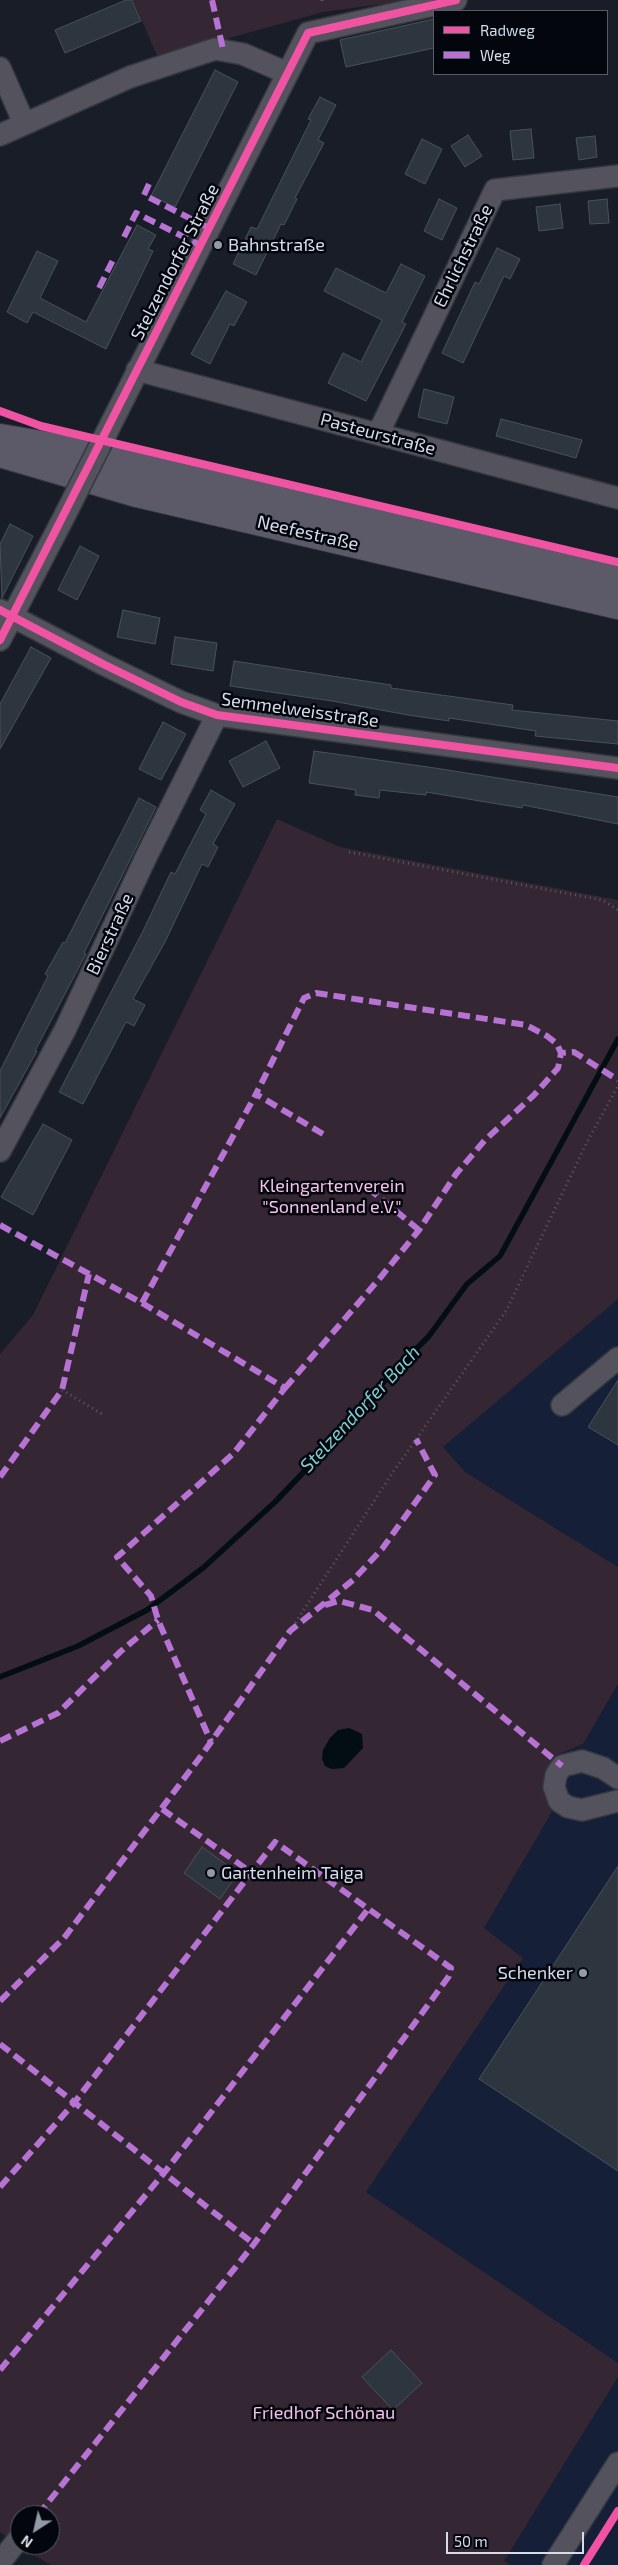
<!DOCTYPE html>
<meta charset="utf-8">
<style>
body{margin:0}
#map{position:relative;width:618px;height:2565px;overflow:hidden;background:#181d28;font-family:"Exo 2",sans-serif}
canvas{display:block}
.legend{position:absolute;left:433px;top:10px;width:175px;height:65px;box-sizing:border-box;background:#03060d;border:1px solid #575c65;margin:0;padding:6px 9px;list-style:none;font-size:15px;color:#d6dcea}
.legend li{display:flex;align-items:center;gap:10px;height:25px}
.legend b{width:25px;border:1px solid #575c65}
.north{position:absolute;left:10px;top:2505px;width:50px;height:50px;box-sizing:border-box;background:#03060d;border:1px solid #575c65;border-radius:50%;rotate:215deg;font-size:14px;font-weight:700;line-height:20px;text-align:center;color:#d6dcea}
.north::after{content:'';display:block;margin:auto;width:18px;height:22px;background:#9499a6;clip-path:polygon(50% 0,100% 100%,50% 72%,0 100%)}
.scale{position:absolute;left:446px;top:2532px;width:138px;height:22px;box-sizing:border-box;border:2px solid #d6dcea;border-top:0;padding-left:6px;font-size:15px;line-height:18px;white-space:nowrap;color:#d6dcea;-webkit-text-stroke:4px #03060d;paint-order:stroke}
</style>
<div id="map">
<canvas width="618" height="2565"></canvas>
<ul class="legend">
<li><b style="height:6px;background:#f153a3"></b>Radweg</li>
<li><b style="height:6px;background:#b673d3"></b>Weg</li>
</ul>
<div class="north">N</div>
<div class="scale">50 m</div>
</div>
<script>
const context = document.querySelector('canvas').getContext('2d');
context.lineJoin = 'round';
function fill(path, color) { context.fillStyle = color; context.fill(path, 'evenodd'); }
const poly = rows => new Path2D(rows.map(r => 'M' + r).join(''));
function stroke(path, color, width, dash) { context.strokeStyle = color; context.lineWidth = width; context.lineCap = dash ? 'butt' : 'round'; context.setLineDash(dash || []); context.stroke(path); }
function drawText(font, color, halo, rows, align = 'center') {
  context.font = font + ' "Exo 2",sans-serif'; context.lineWidth = 5; context.setLineDash([]); context.textBaseline = 'middle'; context.strokeStyle = halo; context.fillStyle = color; for (const [text, x, y, turn = 0] of rows) {
    context.save(); context.translate(x, y); context.rotate((+turn || 0) * Math.PI / 180); context.textAlign = isNaN(turn) ? turn : align; if (halo) context.strokeText(text, 0, 0); context.fillText(text, 0, 0); context.restore();
  }
}
const built = poly([
 [618,1294,618,1567,465,1472,443,1447],
 [618,1684,618,2363,366,2192,523,1958,484,1928,552,1812,542,1789,552,1757,583,1744],
 [618,2377,618,2565,510,2565,504,2561]
]);
const green = poly([
 [133,0,412,0,323,12,158,58],
 [277,819,340,847,618,900,618,1299,443,1447,465,1472,618,1567,618,1684,583,1744,552,1757,542,1789,552,1812,484,1928,523,1958,366,2192,618,2363,618,2377,504,2561,510,2565,51,2565,25,2550,0,2532,0,1354,33,1315],
 [20,2515,50,2515,50,2545,20,2545]
]);
const water = poly([
 [349,1728,362,1734,363,1748,344,1768,332,1769,325,1766,322,1759,323,1750,330,1738,338,1730]
]);
const stream = poly([
 [0,1677,78,1646,147,1610,203,1568,275,1502,343,1431,376,1390,429,1336,467,1284,500,1256,618,1039]
]);
const building = poly([
 [126,0,132,0,141,21,65,53,55,30,126,0],
 [434,19,434,48,346,67,340,40,434,19],
 [215,70,238,82,175,207,151,196,215,70],
 [320,97,336,105,318,140,324,143,295,198,297,199,284,225,281,224,256,275,233,264,251,227,257,229,311,120,308,119,320,97],
 [531,129,534,158,513,160,510,131,531,129],
 [468,135,482,156,465,167,451,146,468,135],
 [595,136,597,157,579,160,576,138,595,136],
 [422,139,442,149,425,184,405,174,422,139],
 [439,199,457,208,442,240,424,231,439,199],
 [607,199,609,223,590,224,588,201,607,199],
 [560,204,563,228,539,231,536,207,560,204],
 [137,225,156,235,148,249,153,251,106,349,33,312,27,323,7,312,37,251,58,261,40,298,86,322,137,225],
 [497,248,520,259,510,279,504,276,463,363,442,353,475,282,479,284,497,248],
 [401,264,425,276,402,322,406,324,366,401,328,383,343,353,361,362,382,320,324,291,336,268,386,293,401,264],
 [226,291,247,302,234,326,230,324,210,364,191,354,226,291],
 [424,389,454,397,447,424,418,417,424,389],
 [501,419,582,440,576,458,496,436,501,419],
 [10,524,33,536,2,598,0,544,10,524],
 [80,546,99,556,77,600,58,590,80,546],
 [123,610,160,618,155,644,117,637,123,610],
 [175,637,217,643,213,671,171,664,175,637],
 [31,647,51,658,0,749,0,704,31,647],
 [234,661,391,685,391,688,513,705,512,710,618,721,618,744,535,736,536,731,449,718,449,721,408,715,332,701,230,686,234,661],
 [163,722,186,734,161,780,139,769,163,722],
 [266,741,280,768,243,787,229,761,266,741],
 [314,751,435,768,618,797,618,824,523,805,522,808,426,792,426,795,380,790,379,798,355,795,356,790,309,783,314,751],
 [211,790,235,804,213,844,218,847,208,867,202,864,165,942,133,999,145,1005,134,1026,126,1022,83,1104,59,1092,143,931,171,872,175,874,206,814,200,810,211,790],
 [139,798,156,807,84,953,86,954,35,1051,37,1051,0,1118,0,1071,48,976,45,974,63,942,65,943,139,798],
 [43,1124,72,1140,33,1215,1,1197,43,1124],
 [618,1380,618,1445,588,1427,618,1380],
 [202,1847,238,1873,220,1899,184,1873,202,1847],
 [618,1866,618,2171,479,2079,618,1866],
 [391,2350,422,2383,393,2410,362,2377,391,2350]
]);
const path = poly([
 [322,1,322,0],
 [349,852,602,900,618,910],
 [62,1390,102,1414],
 [290,1631,391,1475,506,1311,587,1142,618,1086]
]);
const minor = poly([
 [0,68,24,123],
 [0,135,130,77,215,49,243,54,287,73],
 [137,370,618,498],
 [119,408,308,33,456,0],
 [378,434,495,190,618,176],
 [0,610,103,664,181,702,217,715,618,768],
 [0,640,65,515],
 [0,1151,65,1030,147,855,217,715],
 [562,1405,618,1358],
 [618,1778,603,1768,582,1761,562,1766,556,1775,554,1787,559,1801,568,1807,582,1810,618,1801],
 [5,2556,20,2537],
 [553,2565,618,2463]
]);
const highway = poly([
 [0,438,76,451,618,579],
 [0,453,137,493,618,605]
]);
const minorBridge = poly([
 [65,515,119,408]
]);
const quiet = poly([
 [212,0,223,49],
 [149,184,144,195,209,228],
 [124,237,136,213,200,245],
 [99,288,113,260],
 [323,1134,256,1094,304,998,316,993,526,1025,547,1036,557,1044,561,1053,574,1052,618,1080],
 [368,1188,419,1230],
 [0,1225,142,1303,256,1094],
 [142,1303,285,1388,234,1453,117,1557,151,1596,158,1620,211,1742],
 [285,1388,380,1278,419,1230,456,1174,485,1140,534,1095,558,1068,561,1053],
 [0,1477,62,1390,89,1274],
 [325,1605,339,1601,373,1610,562,1766],
 [0,1741,58,1713,120,1652,158,1620],
 [162,1809,252,1873],
 [0,2001,64,1938,201,1756,290,1631,353,1580,382,1549,435,1475,416,1439],
 [0,2044,254,2244],
 [0,2187,74,2103,275,1842,451,1968,449,1976,254,2244,38,2515],
 [0,2370,164,2173,369,1908]
]);
const cycleway = poly([
 [0,411,41,426,618,562],
 [0,610,103,664,181,702,217,715,618,768],
 [0,640,308,33,456,0],
 [584,2565,618,2511]
]);
const markers = [
 [218,245,5,"#9499a6"],
 [211,1873,5,"#9499a6"],
 [583,1973,5,"#9499a6"]
];
const poiNames = [
 ["Bahnstraße",228,245],
 ["Gartenheim Taiga",221,1873],
 ["Schenker",573,1973,"right"]
];
const streetNames = [
 ["Ehrlichstraße",463,256,-64],
 ["Stelzendorfer Straße",175,262,-63],
 ["Pasteurstraße",378,434,15],
 ["Neefestraße",308,533,13],
 ["Semmelweisstraße",300,710,8],
 ["Bierstraße",110,934,-65]
];
const parkNames = [
 ["Kleingartenverein",332,1186],
 ["\"Sonnenland e.V.\"",332,1207],
 ["Friedhof Schönau",324,2413]
];
const waterNames = [
 ["Stelzendorfer Bach",360,1409,-47]
];
fill(built, '#151f37');
fill(green, '#342632');
fill(water, '#020e11');
stroke(stream, '#020e11', 5.5);
fill(building, '#2d363f');
stroke(building, '#495159', 1);
stroke(minor, '#343941', 24);
stroke(highway, '#343941', 30);
stroke(path, '#5a5a64', 3, [1, 4]);
stroke(minor, '#54535d', 21);
stroke(highway, '#5c5968', 28);
stroke(minorBridge, '#343941', 24, []);
stroke(minorBridge, '#54535d', 21);
stroke(quiet, '#b673d3', 6, [12, 6]);
stroke(cycleway, '#f153a3', 8);
for (const [x, y, r, color] of markers) { const dot = new Path2D(); dot.arc(x, y, r, 0, 2 * Math.PI); context.fillStyle = color; context.fill(dot); stroke(dot, '#03060d', 2); }
drawText('18px', '#d6dcea', '#03060d', poiNames, 'left');
drawText('18px', '#d6dcea', '#03060d', streetNames);
drawText('18px', '#f5c0e9', '#03060d', parkNames);
drawText('italic 19px', '#7cced1', '#03060d', waterNames);
</script>
